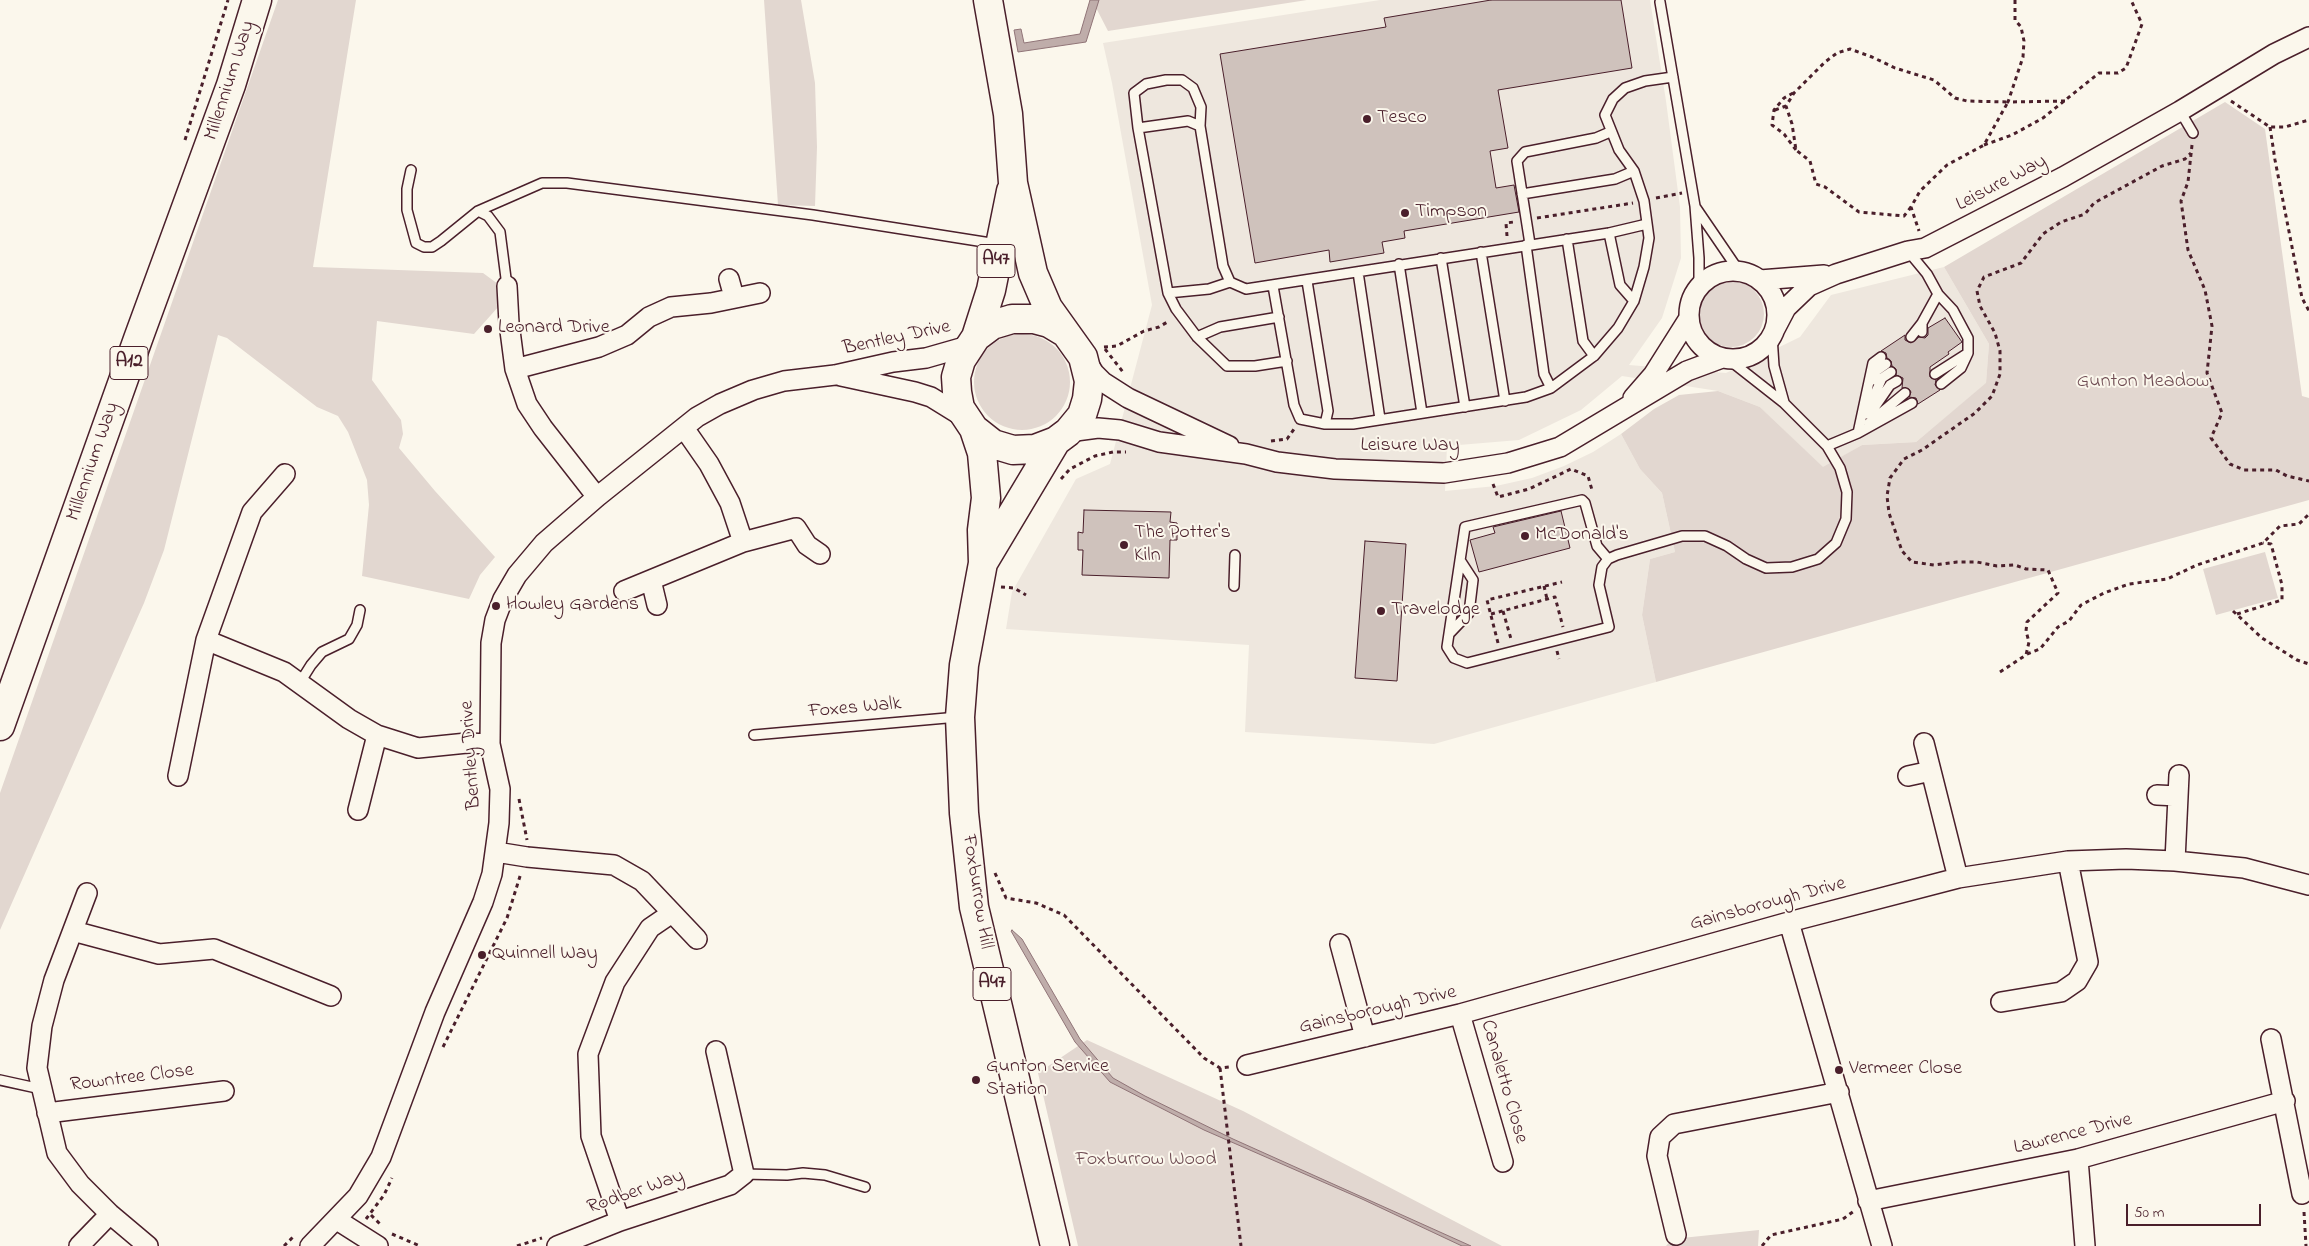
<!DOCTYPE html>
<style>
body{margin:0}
#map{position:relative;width:2309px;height:1246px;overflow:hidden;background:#fbf7ec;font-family:"Indie Flower",sans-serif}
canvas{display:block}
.scale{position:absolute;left:2126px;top:1204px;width:135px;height:22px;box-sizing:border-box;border:2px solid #4a1f2b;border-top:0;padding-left:6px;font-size:15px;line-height:18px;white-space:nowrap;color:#4a1f2b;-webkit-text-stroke:4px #fbf7ec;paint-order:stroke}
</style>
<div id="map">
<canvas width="2309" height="1246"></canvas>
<div class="scale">50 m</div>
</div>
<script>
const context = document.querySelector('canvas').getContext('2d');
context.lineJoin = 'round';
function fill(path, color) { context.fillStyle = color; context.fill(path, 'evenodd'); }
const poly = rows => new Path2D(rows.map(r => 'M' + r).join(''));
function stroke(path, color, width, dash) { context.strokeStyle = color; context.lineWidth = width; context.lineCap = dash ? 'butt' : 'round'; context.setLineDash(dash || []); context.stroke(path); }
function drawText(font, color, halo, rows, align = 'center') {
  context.font = font + ' "Indie Flower",sans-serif'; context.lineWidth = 4; context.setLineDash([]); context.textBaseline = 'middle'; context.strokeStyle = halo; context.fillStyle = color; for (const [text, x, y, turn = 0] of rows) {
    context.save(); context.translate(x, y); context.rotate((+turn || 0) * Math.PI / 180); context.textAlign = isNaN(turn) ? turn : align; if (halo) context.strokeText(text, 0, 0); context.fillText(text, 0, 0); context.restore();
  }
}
const built = poly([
 [1380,0,1650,0,1666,101,1680,207,1681,258,1662,318,1629,365,1726,373,1800,337,1831,295,1944,267,1989,344,1986,384,1916,442,1862,445,1823,468,1760,407,1718,391,1622,376,1581,410,1519,440,1447,446,1445,491,1496,486,1532,478,1564,466,1593,452,1621,434,1640,469,1662,493,1675,552,1650,559,1642,615,1656,682,1434,744,1245,732,1249,645,1006,629,1012,592,1076,479,1110,464,1152,305,1112,83,1103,43]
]);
const green = poly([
 [278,0,356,0,313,267,483,273,498,284,499,306,474,334,377,321,372,380,401,420,403,434,399,448,435,491,495,557,480,575,469,599,362,576,369,505,367,480,348,432,338,416,317,407,227,338,218,335,164,550,144,603,0,930,0,793],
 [764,0,801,0,815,83,817,147,815,206,778,205],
 [1092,0,1307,0,1108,31],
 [2225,102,2265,129,2302,396,2309,398,2309,500,1656,682,1642,615,1650,559,1675,552,1662,493,1640,469,1621,434,1654,409,1679,395,1718,391,1760,407,1823,467,1862,445,1916,442,1986,383,1989,344,1944,267],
 '1698 314a33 33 0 1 1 66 0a33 33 0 1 1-66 0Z',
 '974 382a48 48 0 1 1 96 0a48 48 0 1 1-96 0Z',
 [2265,552,2278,598,2216,615,2203,569],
 [1087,1040,1243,1111,1502,1246,1078,1246,1038,1073],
 [1759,1230,1758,1246,1666,1246,1672,1239]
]);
const water = poly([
 [1090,0,1099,0,1086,42,1018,52,1014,30,1021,29,1024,43,1080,34,1090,0],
 [1012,930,1022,939,1080,1039,1113,1078,1145,1096,1233,1139,1471,1246,1462,1246,1362,1199,1204,1130,1110,1082,1075,1042,1011,931,1012,930]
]);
const building = poly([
 [1491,0,1621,0,1632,68,1498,90,1508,148,1490,151,1496,188,1514,185,1519,212,1404,231,1405,238,1382,242,1384,253,1330,262,1329,250,1255,263,1220,54,1386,27,1384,18,1491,0],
 [1945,318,1962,342,1948,352,1949,354,1930,367,1930,377,1936,380,1935,385,1940,390,1918,404,1916,398,1909,397,1911,392,1909,389,1902,388,1903,378,1896,375,1896,369,1892,366,1891,361,1887,358,1886,353,1881,351,1905,335,1905,340,1911,343,1919,337,1925,338,1928,335,1928,328,1945,318],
 [1084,510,1171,512,1170,522,1177,523,1177,540,1170,540,1169,578,1082,575,1083,550,1078,550,1078,532,1083,533,1084,510],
 [1561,511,1570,548,1479,572,1470,540,1495,533,1493,527,1561,511],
 [1365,541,1406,544,1397,681,1355,678,1365,541]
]);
const path = poly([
 [2015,0,2015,20,2021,27,2024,41,2023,57,2008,102,2065,101],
 [1793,93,1784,98,1774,110,1772,125,1784,134,1796,150],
 [2231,101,2270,127,2285,127,2309,120],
 [1775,110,1786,106],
 [2270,127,2275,160,2302,298,2309,311],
 [185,140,228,0],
 [1984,145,2012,135,2043,118,2099,73,2118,73,2126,68,2142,24,2131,0],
 [2192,145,2188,182,2181,201,2188,250,2205,290,2212,326,2207,373,2222,413,2211,438,2230,464,2244,470,2276,470,2287,476,2309,481],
 [1656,198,1682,193],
 [1911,207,1904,216,1859,212,1825,187,1816,184,1810,161,1796,150,1792,124,1786,106,1794,93,1825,62,1837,53,1850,49,1872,57,1895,68,1934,80,1955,98,1967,101,2008,102,1984,145,1947,165,1920,191,1911,207,1919,231],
 [1537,218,1633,203],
 [1507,236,1506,223,1514,222],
 [1104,347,1117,346,1144,331,1159,327,1169,321],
 [1105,349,1123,372],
 [1271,441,1287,439,1294,429],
 [1061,479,1070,469,1095,456,1113,452,1126,452],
 [1493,484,1498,497,1529,489,1571,469,1588,476,1592,490],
 [1544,586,1547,599],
 [1001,587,1014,588,1026,595],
 [1503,611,1511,639],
 [2233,611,2262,638,2297,660,2309,664],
 [1491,614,1555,597,1563,627],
 [2237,614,2282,600,2282,585,2271,544,2263,543],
 [1498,643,1487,600,1562,582],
 [1557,651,1559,659],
 [2027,654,2040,649,2058,627,2069,621,2081,605,2104,593,2129,584,2167,579,2197,565,2263,543,2280,526,2299,524,2309,514],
 [2000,672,2026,655,2029,642,2026,631,2027,622,2058,593,2048,570,2026,569,2015,565,1997,566,1977,562,1957,562,1934,565,1912,562,1902,551,1889,513,1887,496,1890,478,1904,459,1922,450,1975,413,1992,396,2000,374,2000,351,1995,333,1980,306,1977,291,1984,277,2021,263,2043,234,2061,222,2085,214,2094,203,2162,166,2185,159,2191,153],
 [519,799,527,840],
 [995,873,1006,898,1036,903,1064,915,1204,1058,1220,1068,1229,1067],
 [443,1047,507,918,521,873],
 [1220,1068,1241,1246],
 [2304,1212,2306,1246],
 [371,1215,381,1225],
 [366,1219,384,1195,392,1178],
 [392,1234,420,1246],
 [284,1246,294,1236],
 [517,1246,542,1238],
 [1762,1246,1771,1235,1843,1219,1854,1211]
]);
const lane = poly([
 [1660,2,1695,206,1699,258,1699,287],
 [2180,111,2193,133],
 [1138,128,1188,121,1200,126],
 [411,170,407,189,407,210,416,243,424,247,432,247,441,241,478,211,542,183,567,183,813,215,997,244],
 [1522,194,1615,179,1634,171],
 [1696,208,1739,271],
 [478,211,488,216,500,232,507,286],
 [1609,233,1620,285,1634,301],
 [1567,239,1583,341,1594,356],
 [1530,244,1517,161,1525,152,1596,138,1610,132],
 [1526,245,1544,374,1551,388],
 [1908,251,1927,274,1938,294,1953,310,1968,338,1968,353,1961,368,1941,384],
 [1481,252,1505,401],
 [1441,258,1465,407],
 [1399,264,1422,413],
 [1358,272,1380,419],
 [1307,281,1328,411,1325,424],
 [1230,282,1209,289,1168,293,1138,128,1134,93,1146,84,1166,80,1182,80,1193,88,1201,107,1200,126,1223,266,1230,282,1246,289,1609,233,1647,224],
 [1273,286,1294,405,1300,419,1325,424,1353,424,1526,397,1551,388,1594,356,1618,328,1634,301,1644,267,1649,238,1644,201,1634,171,1619,150,1605,115,1613,99,1625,88,1645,81,1673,77],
 [1168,293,1176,309,1197,337,1227,366,1255,366,1287,361],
 [1922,332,1922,323,1938,294],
 [1772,336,1774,366,1784,402],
 [1197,337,1220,327,1279,317],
 [1911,337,1922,323],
 [1935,374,1968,353],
 [1873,380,1876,371,1886,364],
 [1866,414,1882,378,1891,372],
 [1870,414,1890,385,1897,381],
 [1869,423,1905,393],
 [1858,433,1873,363,1881,357],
 [1827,446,1858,433,1912,403],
 [1608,559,1597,546,1585,503,1582,500,1465,527,1447,647,1454,658,1467,663,1609,627,1599,585,1602,567,1608,559,1617,555,1682,536,1705,536,1727,546,1746,559,1766,568,1792,567,1818,559,1836,543,1846,519,1847,492,1840,468,1827,446,1784,403,1728,359],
 [1234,586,1235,555],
 [1449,634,1469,613,1473,580,1460,560],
 [299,684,311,665,322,652,349,639,357,625,360,610],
 [754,735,958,717],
 [0,1080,41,1089],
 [744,1174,787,1175,803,1173,825,1175,865,1187]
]);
const street = poly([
 '1689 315a44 44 0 1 1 88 0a44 44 0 1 1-88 0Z',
 [729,279,734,297],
 [1760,280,1824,275],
 [507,286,509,323,515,369,527,404,543,428,597,497],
 [1775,329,1786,308,1809,286,1836,274,1908,251,1925,248,2063,177,2180,111,2274,54,2309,37],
 [1087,362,1094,373,1103,382,1128,398,1229,446],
 [515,369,599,347,627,335,649,317,671,307,711,303,760,293],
 [841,376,915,392,931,397,965,418],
 [1633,398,1653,375,1689,318],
 [684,428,709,464,730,503,743,542],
 [1068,432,1098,428,1120,430,1159,442,1246,454,1277,462,1335,469,1444,473,1508,463,1560,447,1687,371,1722,358],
 [651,580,657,605],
 [624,591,743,542,796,528,807,545,820,554],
 [206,640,284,672,349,719,377,735,418,748,467,743,490,744],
 [1924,743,1958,878],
 [178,776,206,640,252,512,285,474],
 [1908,776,1931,771],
 [2157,795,2178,796],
 [358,810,377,735],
 [496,852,527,857,614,865,642,881,697,939],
 [2175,861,2179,775],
 [87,893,54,980,42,1026,37,1068,57,1153,80,1184,110,1214,148,1246],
 [1789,922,1882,1246],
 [73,931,159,954,214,949,331,996],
 [1340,944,1365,1037],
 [2001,1002,2061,992,2077,981,2088,962,2068,861],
 [1460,1014,1503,1162],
 [2271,1039,2302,1194],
 [1247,1065,1460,1014,1789,922,1958,878,2068,861,2126,859,2175,861,2244,868,2309,885],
 [47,1113,224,1091],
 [2078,1159,2085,1246],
 [1868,1201,2078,1159,2285,1101],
 [337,1220,378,1246],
 [620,1221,591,1136,588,1054,615,982,650,928,672,913],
 [1676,1235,1657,1156,1660,1137,1674,1124,1839,1092],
 [79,1246,110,1214],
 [310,1246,358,1196,381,1157,435,1012,483,902,492,874,499,823,500,789,490,744,491,643,495,620,503,599,517,575,544,543,597,497,697,417,720,404,753,390,784,381,835,375,893,362,926,358,968,346],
 [557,1246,620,1221,730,1185,744,1174,716,1051]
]);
const highway = poly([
 [988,0,1008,114,1013,183,1033,273,1048,308,1083,357,1089,381,1087,399,1082,415,1068,432,1056,441,1035,449,1013,450,993,444,974,429,960,408,957,392,956,377,961,360,976,337,992,325,1012,319,1034,319,1049,323,1064,332],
 [976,337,991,290,1011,191],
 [974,429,982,453,986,498,982,530,983,563,964,665,960,717,964,813,974,907,1055,1246],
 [983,563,1056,441],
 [0,726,138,339,231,85,257,0]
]);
const markers = [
 [1367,119,5,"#4a1f2b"],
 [1405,213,5,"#4a1f2b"],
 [488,329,5,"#4a1f2b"],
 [1525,536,5,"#4a1f2b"],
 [1124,545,5,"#4a1f2b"],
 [496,606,5,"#4a1f2b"],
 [1381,611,5,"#4a1f2b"],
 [482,955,5,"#4a1f2b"],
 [1839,1070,5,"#4a1f2b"],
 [976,1080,5,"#4a1f2b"]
];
const shields = [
 [996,261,38],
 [129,363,38],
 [992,984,38]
];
const shieldNames = [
 ["A47",996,261],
 ["A12",129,363],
 ["A47",992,984]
];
const streetNames = [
 ["Millennium Way",231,81,-72],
 ["Leisure Way",2002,184,-28],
 ["Bentley Drive",897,339,-12],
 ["Leisure Way",1410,447],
 ["Millennium Way",94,462,-71],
 ["Foxes Walk",855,709,-5],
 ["Bentley Drive",472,755,-94],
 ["Foxburrow Hill",976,892,81],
 ["Gainsborough Drive",1768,905,-15],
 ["Gainsborough Drive",1378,1011,-13],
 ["Rowntree Close",132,1079,-7],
 ["Canaletto Close",1503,1082,74],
 ["Lawrence Drive",2073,1135,-14],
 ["Rodber Way",636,1193,-19]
];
const poiNames = [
 ["Tesco",1377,119],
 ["Timpson",1415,213],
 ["Leonard Drive",498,329],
 ["The Potter's",1134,534],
 ["Kiln",1134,557],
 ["McDonald's",1535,536],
 ["Howley Gardens",506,606],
 ["Travelodge",1391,611],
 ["Quinnell Way",492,955],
 ["Gunton Service",986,1068],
 ["Station",986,1091],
 ["Vermeer Close",1849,1070]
];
const parkNames = [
 ["Gunton Meadow",2143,383],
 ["Foxburrow Wood",1146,1161]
];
fill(built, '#eee7de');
fill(green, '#e2d7d0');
fill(water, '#bfadaa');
stroke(water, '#907477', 1);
fill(building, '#cfc2bc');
stroke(building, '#4a1f2b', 1);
stroke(lane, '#4a1f2b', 12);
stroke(street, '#4a1f2b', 22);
stroke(highway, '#4a1f2b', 31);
stroke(path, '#4a1f2b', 3, [4, 4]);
stroke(lane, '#fbf7ec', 9);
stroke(street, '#fbf7ec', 19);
stroke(highway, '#fbf7ec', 28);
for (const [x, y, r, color] of markers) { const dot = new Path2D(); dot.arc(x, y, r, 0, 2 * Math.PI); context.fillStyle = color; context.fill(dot); stroke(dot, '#fbf7ec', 2); }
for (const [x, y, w] of shields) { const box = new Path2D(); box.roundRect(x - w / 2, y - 16.5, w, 33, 4); context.fillStyle = '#fbf7ec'; context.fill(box); stroke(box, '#4a1f2b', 1); }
drawText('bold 19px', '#4a1f2b', null, shieldNames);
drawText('20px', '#4a1f2b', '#fbf7ec', streetNames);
drawText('20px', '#4a1f2b', '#fbf7ec', poiNames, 'left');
drawText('20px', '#704d54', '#fbf7ec', parkNames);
</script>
